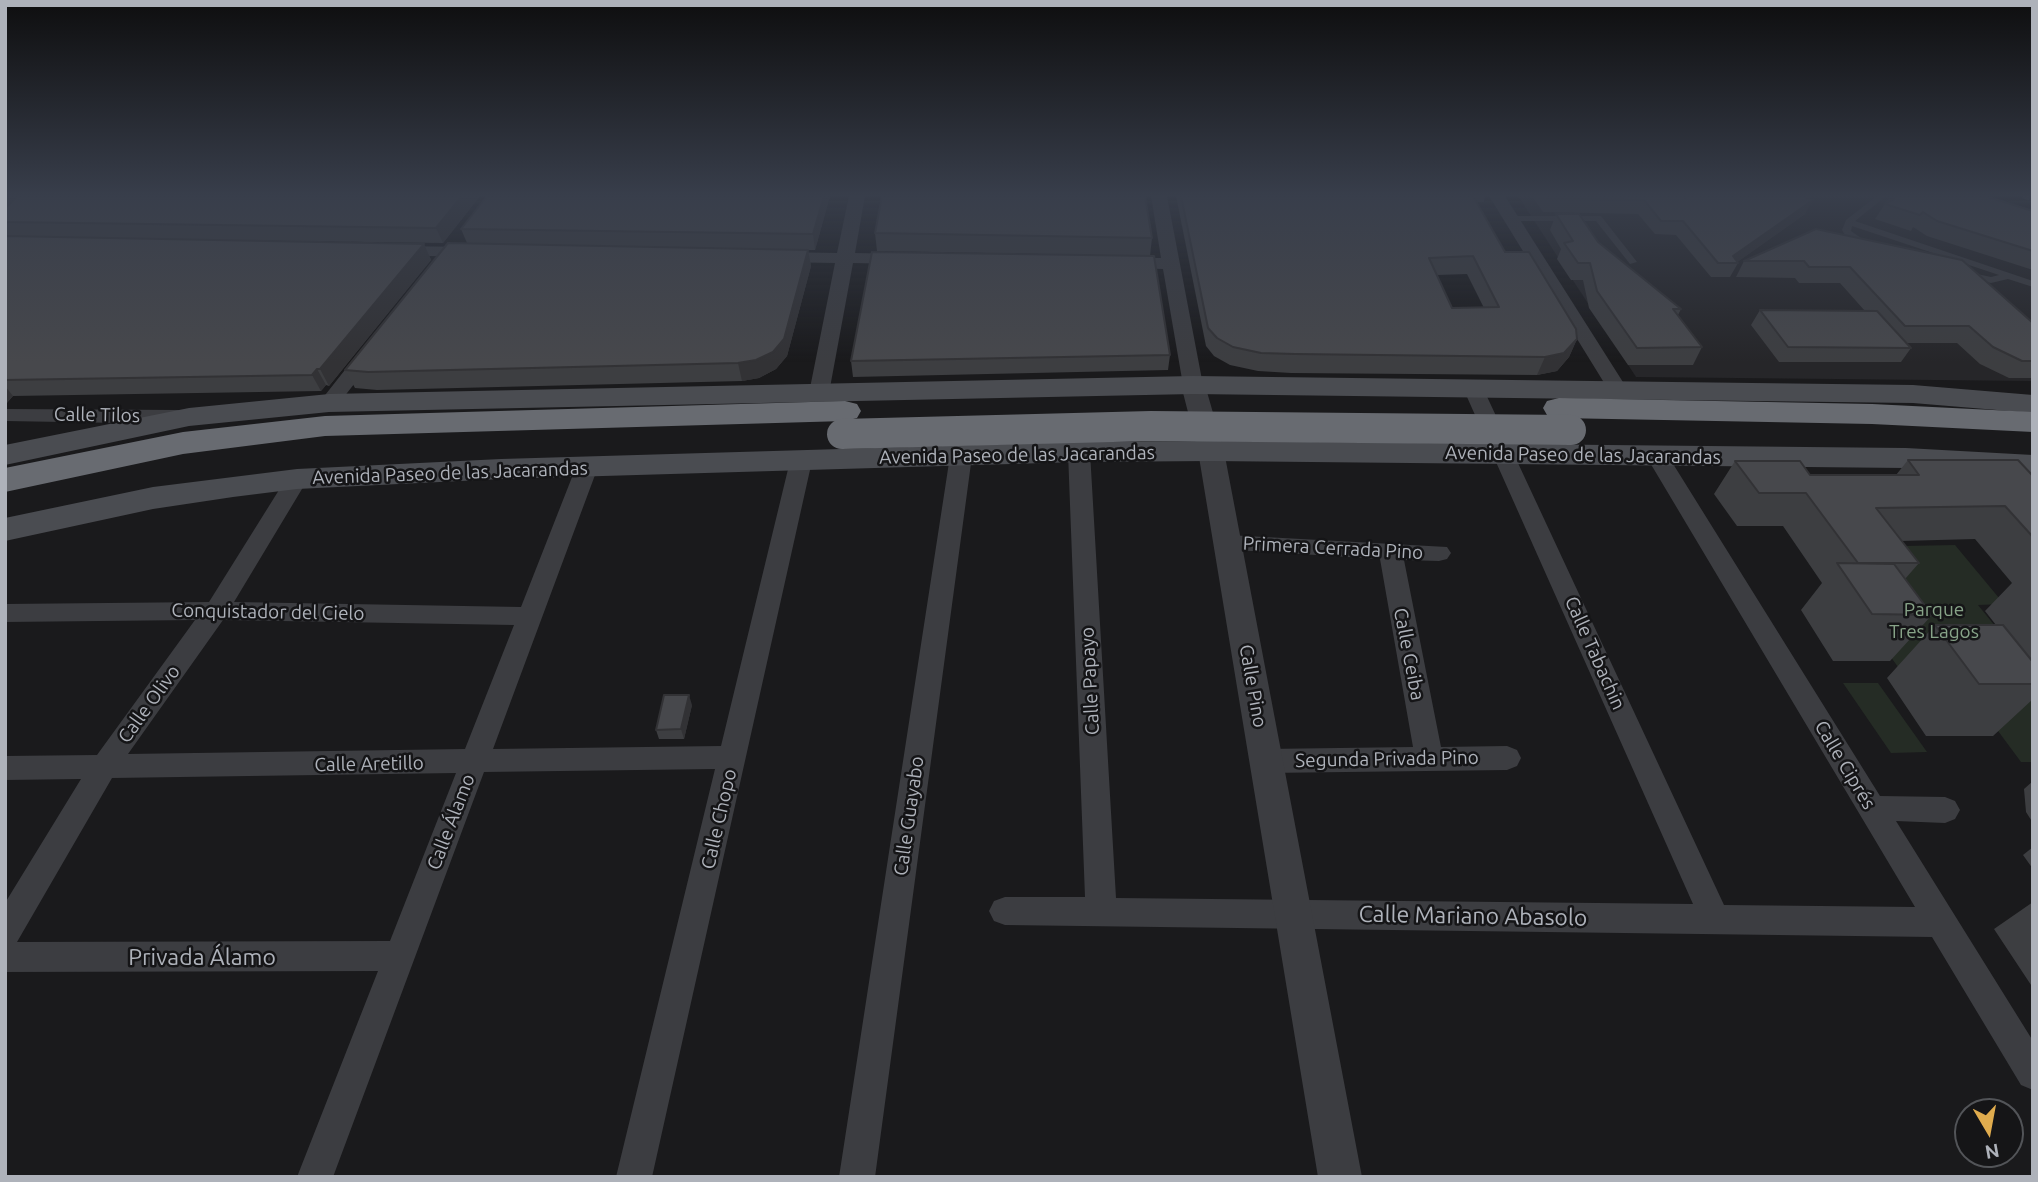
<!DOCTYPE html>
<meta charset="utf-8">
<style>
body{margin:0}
#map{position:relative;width:2038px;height:1182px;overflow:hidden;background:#1a1a1c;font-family:Ubuntu,sans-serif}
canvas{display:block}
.frame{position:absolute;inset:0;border:7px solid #aeb2ba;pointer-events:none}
.north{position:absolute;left:1954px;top:1098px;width:70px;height:70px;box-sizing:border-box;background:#151517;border:2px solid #525458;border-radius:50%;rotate:170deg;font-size:19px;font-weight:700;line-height:28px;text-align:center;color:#aeb2ba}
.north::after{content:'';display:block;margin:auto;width:24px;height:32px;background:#e0ac4e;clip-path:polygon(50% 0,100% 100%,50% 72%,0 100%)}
</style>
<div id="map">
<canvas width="2038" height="1182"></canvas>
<div class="frame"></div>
<div class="north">N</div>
</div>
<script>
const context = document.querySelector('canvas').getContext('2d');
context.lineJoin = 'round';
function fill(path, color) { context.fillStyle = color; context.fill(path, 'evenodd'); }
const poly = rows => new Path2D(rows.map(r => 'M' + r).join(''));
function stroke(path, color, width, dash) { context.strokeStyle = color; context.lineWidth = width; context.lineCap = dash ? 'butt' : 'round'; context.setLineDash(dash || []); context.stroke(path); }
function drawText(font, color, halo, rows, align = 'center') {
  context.font = font + ' Ubuntu,sans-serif'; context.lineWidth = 5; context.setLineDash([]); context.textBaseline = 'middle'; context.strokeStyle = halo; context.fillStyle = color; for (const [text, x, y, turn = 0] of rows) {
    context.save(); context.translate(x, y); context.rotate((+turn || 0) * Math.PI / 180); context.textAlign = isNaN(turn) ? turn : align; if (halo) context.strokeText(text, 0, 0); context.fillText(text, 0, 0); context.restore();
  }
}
const built = poly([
 [1518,196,1988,196,2033,210,2033,381,1636,377]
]);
const green = poly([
 [1955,545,2004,604,1978,605,2033,673,2033,762,2021,762,1950,666,1898,667,1850,600,1891,599,1853,547],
 [1843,683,1878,683,1927,752,1891,753]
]);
const service = poly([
 [1877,196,1886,196,1855,221,2033,281,2033,287,2008,279,1991,283,1965,277,1964,275,1968,272,1991,277,1999,275,1852,226,1851,231,1868,243,1861,245,1845,235,1842,230,1846,220,1877,196],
 [1508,216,1601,216,1637,262,1630,264,1596,221,1511,221,1507,218,1508,216]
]);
const minor = poly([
 [849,196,865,196,855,253,904,254,913,259,904,264,853,263,829,393,826,397,819,399,812,397,809,393,835,263,776,262,767,257,776,252,837,253,849,196],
 [1151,196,1167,196,1203,385,1200,389,1193,391,1186,389,1183,385,1163,269,1122,268,1113,263,1122,258,1161,258,1151,196],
 [1489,196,1505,196,1628,390,1625,394,1611,394,1489,196],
 [394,246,473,247,482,252,473,257,388,255,385,251,388,247,394,246],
 [370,345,380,351,377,355,336,407,322,407,319,403,322,399,363,347,370,345],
 [1473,382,1480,384,1483,388,1724,905,1915,907,1646,456,1649,451,1657,449,1665,451,1880,796,1945,797,1955,801,1960,810,1955,819,1945,823,1896,821,2033,1041,2033,1090,2021,1085,1932,937,1005,925,994,921,989,911,994,901,1005,897,1085,897,1068,452,1071,447,1079,445,1087,447,1090,452,1116,898,1693,904,1463,388,1466,384,1473,382],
 [5,409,181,410,188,412,191,417,188,422,181,424,5,421,5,409],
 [961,449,969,451,972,456,875,1177,839,1177,950,456,953,451,961,449],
 [801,454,809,456,812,461,652,1177,616,1177,715,769,484,772,333,1177,297,1177,378,971,5,972,5,903,81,779,5,780,5,756,97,755,195,620,5,622,5,604,209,602,289,474,297,472,305,474,308,479,234,602,521,607,576,467,579,462,587,460,595,462,598,467,493,749,721,746,790,461,793,456,801,454],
 [223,620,514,625,465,749,128,754,223,620],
 [456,773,390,941,17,942,112,778,456,773],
 [1228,535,1447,547,1451,553,1447,559,1439,561,1404,560,1441,747,1507,746,1517,750,1521,758,1517,766,1507,770,1266,773,1256,769,1252,761,1256,753,1266,749,1413,747,1380,559,1220,549,1216,543,1220,537,1228,535]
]);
const tertiary = poly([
 [1193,378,1202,380,1205,385,1224,451,1362,1177,1318,1177,1198,451,1181,385,1184,380,1193,378]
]);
const secondary = poly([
 [1193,376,1913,385,2033,395,2033,413,1913,403,1193,394,329,412,189,426,5,465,5,445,189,408,329,394,1193,376],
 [1211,441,1906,448,2033,455,2033,475,1906,468,1211,461,1079,462,501,479,297,489,233,497,153,509,5,541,5,518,153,487,297,469,501,459,1079,442,1211,441]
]);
const motorway = poly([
 [1559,398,1872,404,2033,412,2033,432,1872,424,1559,418,1547,415,1543,408,1547,401,1559,398],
 [845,401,857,404,861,411,857,418,845,421,325,436,183,454,5,492,5,468,183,432,325,416,845,401]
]);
const rail = poly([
 [2023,196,2033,199]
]);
const motorwayBridge = poly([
 [842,434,1151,426,1571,430]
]);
const wall = poly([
 [5,196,480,196,443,243,213,240,424,244,431,260,329,386,326,385,321,391,13,396,5,405],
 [830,196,815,250,808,250,811,266,787,356,776,369,759,378,742,381,377,390,355,388,345,370,467,243,461,229],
 [1176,196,1485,196,1484,202,1476,202,1505,252,1577,339,1569,357,1557,371,1537,375,1291,373,1258,371,1230,365,1214,356,1206,346],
 [1467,274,1484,308,1452,308,1437,275],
 [1532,196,1684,196,1685,198,1687,196,1810,196,1808,199,1805,214,1737,262,1738,263,1730,277,1711,277,1676,235,1655,234,1638,214,1543,212],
 [1889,198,2033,211,2033,270,1927,236,1913,227,1911,231,1875,219],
 [1556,214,1598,242,1681,309,1678,315,1702,347,1693,365,1628,365,1589,308,1583,280,1571,280,1557,259,1561,249,1550,230],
 [1816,229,2033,323,2033,378,2009,378,1980,364,1957,343,1906,343,1911,348,1901,362,1779,362,1751,325,1760,310,1865,311,1840,283,1799,283,1795,278,1736,277,1744,261],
 [875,233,1152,238,1150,256,877,251],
 [1170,355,1168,370,853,377,851,361],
 [1908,460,2033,476,2033,699,1993,736,1926,736,1887,678,1935,625,1996,625,1985,611,2012,583,1975,539,1901,541,1919,563,1905,579,1932,615,1890,661,1833,661,1801,610,1822,583,1783,526,1737,526,1714,494,1735,461,1810,475,1896,475],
 [692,705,684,739,659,739,656,730],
 [2033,781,2033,823,2026,812,2024,789],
 [2033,847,2033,869,2023,855],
 [2033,902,2033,988,1994,929]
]);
const shadedWall = poly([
 [5,196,20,196,5,208],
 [462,196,480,196,443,243,436,228],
 [824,196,830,196,815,250,813,234],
 [1813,200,1805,214,1736,263,1733,256],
 [424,244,431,260,329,386,320,369],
 [808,250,811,266,787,356,776,369,759,378,742,381,738,363],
 [1577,339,1569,357,1557,371,1537,375,1545,357],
 [317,369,326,385,321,391,312,375],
 [5,386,13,396,5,405],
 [689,695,692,705,684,739,681,729]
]);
const building = poly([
 [18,196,462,196,436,228,5,222,5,208,18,196],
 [487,196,824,196,813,234,461,229,487,196],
 [882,196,1145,196,1152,238,875,233,882,196],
 [1181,196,1473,196,1505,252,1529,252,1576,329,1577,339,1564,353,1545,357,1295,354,1261,353,1233,347,1217,338,1208,328,1181,196],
 [1473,256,1499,307,1452,308,1429,258,1473,256],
 [1546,196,1684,196,1685,198,1687,196,1802,196,1813,200,1733,256,1738,263,1718,263,1683,221,1661,221,1644,200,1548,199,1546,196],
 [1893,196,1985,196,2033,211,2033,251,1937,221,1923,212,1920,215,1885,204,1894,199,1889,198,1893,196],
 [1556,214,1579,214,1598,242,1681,309,1673,309,1702,347,1637,348,1597,291,1590,263,1578,263,1564,243,1573,241,1556,214],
 [1816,229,1962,260,2033,323,2033,361,2022,361,1993,347,1969,326,1905,326,1850,267,1809,267,1804,261,1744,261,1816,229],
 [5,236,424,244,320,369,317,369,312,375,5,380,5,236],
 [448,243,808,250,784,339,773,352,756,360,738,363,368,372,345,370,448,243],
 [872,252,1154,256,1170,355,851,361,872,252],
 [1760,310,1877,311,1911,348,1788,347,1760,310],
 [1908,460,2018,460,2033,476,2033,537,2005,506,1876,508,1919,563,1858,563,1806,493,1759,493,1735,461,1800,461,1810,475,1919,475,1908,460],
 [1837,563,1894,564,1932,615,1872,614,1837,563],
 [1935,625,2003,625,2033,662,2033,684,1979,684,1935,625],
 [664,695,689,695,681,729,656,730,664,695]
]);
const streetNames = [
 ["Calle Tilos",97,415,1],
 ["Avenida Paseo de las Jacarandas",1017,455,-1],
 ["Avenida Paseo de las Jacarandas",1583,455,1],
 ["Avenida Paseo de las Jacarandas",450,473,-2],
 ["Primera Cerrada Pino",1333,548,3],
 ["Conquistador del Cielo",268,612,1],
 ["Calle Tabachin",1595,653,66],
 ["Calle Ceiba",1409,654,79],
 ["Calle Papayo",1090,681,-93],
 ["Calle Pino",1253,686,80],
 ["Calle Olivo",149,704,-54],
 ["Segunda Privada Pino",1387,759,-1],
 ["Calle Aretillo",369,764,-1],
 ["Calle Ciprés",1845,765,59],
 ["Calle Guayabo",909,816,-82],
 ["Calle Chopo",719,819,-77],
 ["Calle Álamo",451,822,-69]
];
const parkNames = [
 ["Parque",1934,610],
 ["Tres Lagos",1934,632]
];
const nearStreetnames = [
 ["Calle Mariano Abasolo",1473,916,1],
 ["Privada Álamo",202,957]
];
fill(built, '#262629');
fill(green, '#252c25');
fill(service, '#3c3d41');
fill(minor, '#3c3d41');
fill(tertiary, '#3c3d41');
fill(secondary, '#4a4c51');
fill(motorway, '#686b71');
stroke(rail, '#515358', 4.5, [7, 5]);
stroke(motorwayBridge, '#686b71', 30);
fill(wall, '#3d3e41');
fill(shadedWall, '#323235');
fill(building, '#47484c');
stroke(building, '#323235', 2);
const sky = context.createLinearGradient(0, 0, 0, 362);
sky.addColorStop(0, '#0e0e0f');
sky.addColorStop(0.54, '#383e4b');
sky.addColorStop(1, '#383e4b00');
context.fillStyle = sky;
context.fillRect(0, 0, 2038, 362);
drawText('19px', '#aeb2ba', '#151517', streetNames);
drawText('19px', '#87a388', '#151517', parkNames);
drawText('23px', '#aeb2ba', '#151517', nearStreetnames);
</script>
